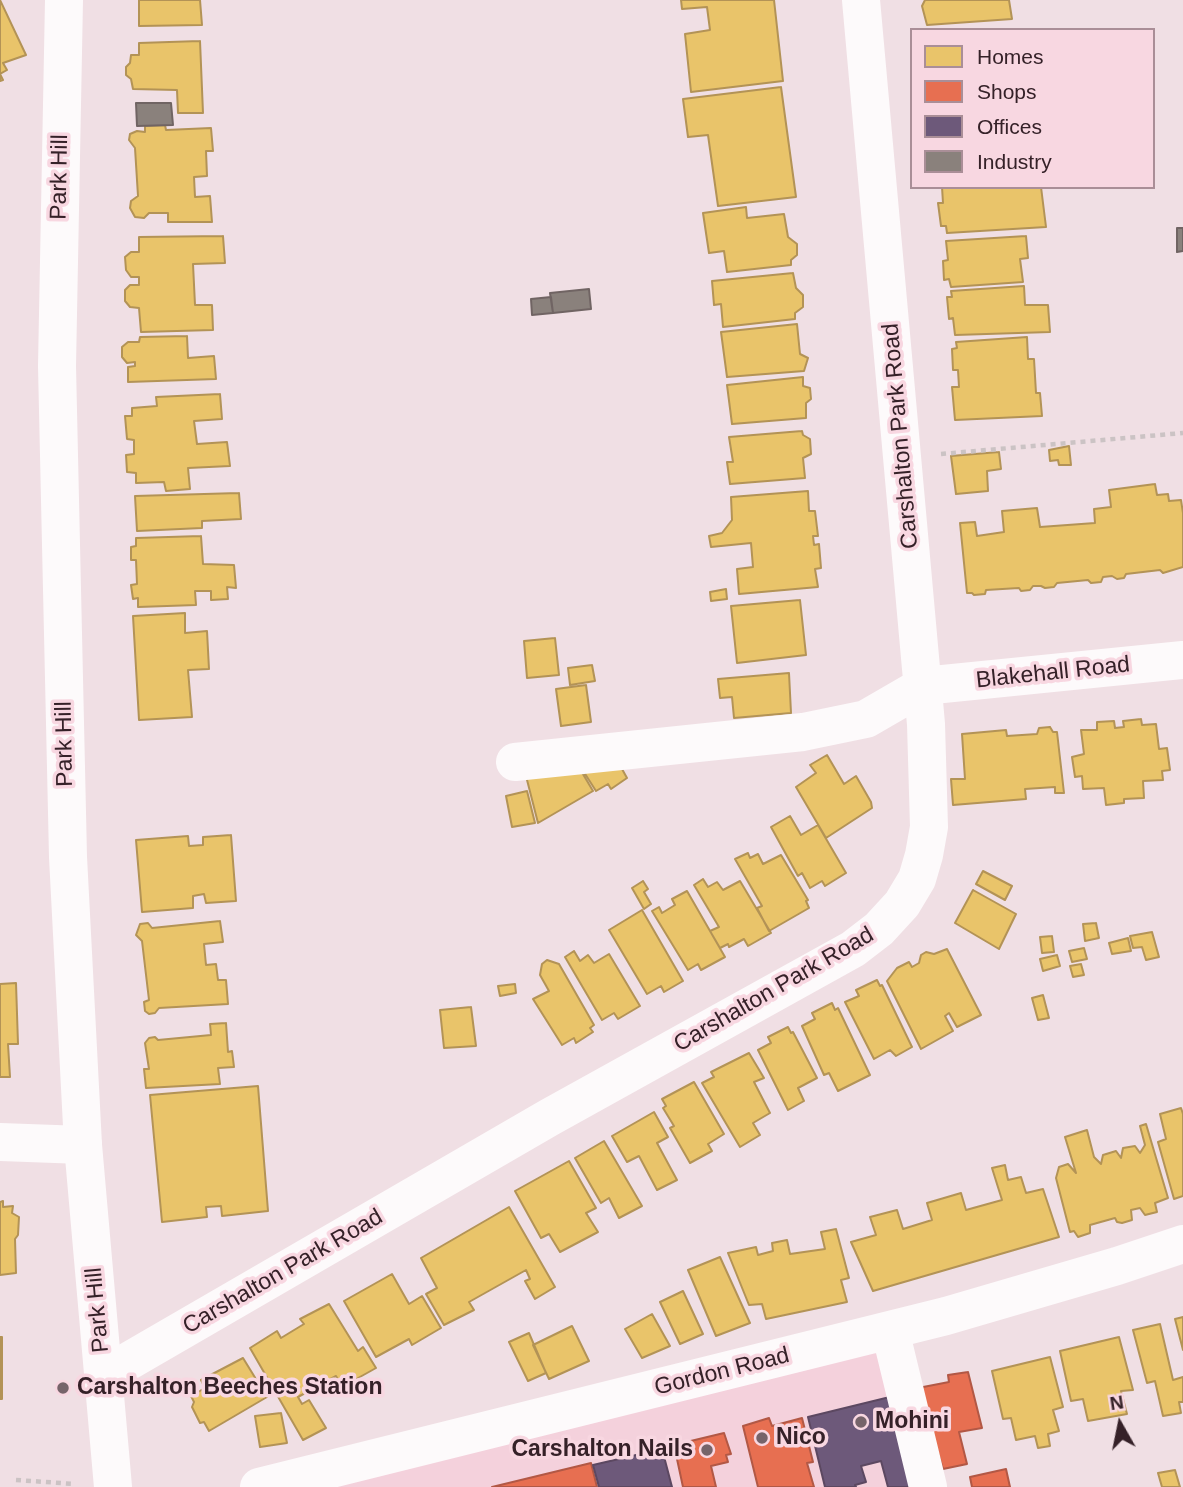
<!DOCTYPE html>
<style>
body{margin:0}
#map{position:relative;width:1183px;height:1487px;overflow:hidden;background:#f0dfe4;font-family:Arial,sans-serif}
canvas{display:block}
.legend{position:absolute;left:910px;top:28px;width:245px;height:161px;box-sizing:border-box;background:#f8d7e1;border:2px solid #aa8e97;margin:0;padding:9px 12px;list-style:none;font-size:21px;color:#352128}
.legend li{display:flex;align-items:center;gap:14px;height:35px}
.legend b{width:35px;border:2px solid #aa8e97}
.north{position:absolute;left:1085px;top:1389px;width:70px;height:70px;-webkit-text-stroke:5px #f8d7e1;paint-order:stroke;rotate:351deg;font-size:19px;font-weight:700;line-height:28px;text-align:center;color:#352128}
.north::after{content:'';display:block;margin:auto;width:24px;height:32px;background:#352128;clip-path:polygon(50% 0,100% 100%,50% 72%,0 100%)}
</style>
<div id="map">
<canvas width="1183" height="1487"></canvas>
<ul class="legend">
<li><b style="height:19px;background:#e9c46a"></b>Homes</li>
<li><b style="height:19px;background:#e76f51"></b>Shops</li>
<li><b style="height:19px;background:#6d597a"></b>Offices</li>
<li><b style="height:19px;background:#8a817c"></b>Industry</li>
</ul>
<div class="north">N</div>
</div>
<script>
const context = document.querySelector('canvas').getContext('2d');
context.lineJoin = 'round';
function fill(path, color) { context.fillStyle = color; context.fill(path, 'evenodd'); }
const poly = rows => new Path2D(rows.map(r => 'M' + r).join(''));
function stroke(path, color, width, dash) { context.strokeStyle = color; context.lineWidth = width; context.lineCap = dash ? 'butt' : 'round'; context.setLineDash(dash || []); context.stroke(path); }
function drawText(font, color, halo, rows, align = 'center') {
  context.font = font + ' Arial,sans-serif'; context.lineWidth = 7; context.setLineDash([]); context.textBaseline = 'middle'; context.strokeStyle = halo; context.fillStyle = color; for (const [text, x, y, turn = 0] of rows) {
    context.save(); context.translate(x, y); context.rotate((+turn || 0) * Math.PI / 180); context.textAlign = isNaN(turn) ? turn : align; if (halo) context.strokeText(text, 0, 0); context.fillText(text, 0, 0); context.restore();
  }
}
const built = poly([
 [886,1339,926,1487,305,1487]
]);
const homes = poly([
 [0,0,26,55,3,63,7,70,0,74,3,80,0,81,0,0],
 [139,0,200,0,202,25,139,26,139,0],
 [681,0,774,0,783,81,691,92,685,34,710,30,707,7,682,9,681,0],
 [925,0,1009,0,1012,19,927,25,922,6,925,0],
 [200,41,203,113,178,113,177,90,133,89,131,79,126,75,126,67,130,63,131,55,139,55,139,43,200,41],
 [781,87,796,197,718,206,708,135,688,137,683,99,781,87],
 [165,125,166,130,211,128,213,151,206,151,207,176,194,177,195,197,210,196,212,222,168,222,168,213,149,213,144,218,135,217,130,208,131,201,138,196,135,148,129,140,130,134,137,131,145,132,145,126,165,125],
 [942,187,1041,187,1046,227,947,233,946,226,941,226,938,203,943,203,942,187],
 [746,207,747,218,784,214,788,237,797,244,797,255,791,260,791,265,727,272,724,251,709,253,703,213,746,207],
 [223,236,225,263,193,264,195,305,212,305,213,330,141,332,139,308,130,307,125,301,125,290,130,285,139,285,139,277,131,277,126,270,125,257,131,252,139,252,139,237,223,236],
 [1026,236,1028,258,1020,259,1023,282,951,287,949,279,944,280,943,261,948,260,946,241,1026,236],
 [793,273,796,288,803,295,803,307,795,313,795,319,723,327,721,304,714,305,712,281,793,273],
 [1024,286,1025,305,1048,305,1050,332,955,335,953,318,949,319,947,297,952,297,951,291,1024,286],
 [797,324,800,354,808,358,804,371,727,377,721,332,797,324],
 [187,336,188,358,214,356,216,379,128,382,128,367,135,366,135,362,127,363,122,357,122,347,128,342,139,342,140,337,187,336],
 [1027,337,1028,359,1034,359,1036,393,1040,393,1042,416,955,420,952,387,959,387,958,370,953,370,952,349,957,348,956,342,1027,337],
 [803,377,803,386,810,388,811,399,806,403,806,418,732,424,727,385,803,377],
 [220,394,222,419,194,421,197,444,227,442,230,466,188,468,190,489,166,491,164,482,136,483,136,473,127,472,126,455,134,454,134,440,127,439,125,416,132,416,132,408,157,406,156,397,220,394],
 [802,431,803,435,810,439,811,454,803,458,805,478,730,484,727,462,733,462,729,437,802,431],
 [1069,446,1071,465,1059,465,1058,460,1050,461,1049,450,1069,446],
 [999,452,1001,469,987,471,988,491,956,494,951,456,999,452],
 [1155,484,1157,495,1168,494,1169,501,1181,500,1183,513,1183,567,1163,573,1160,570,1126,574,1124,578,1117,579,1112,576,1103,577,1101,582,1091,583,1088,580,1057,583,1054,587,1045,588,1041,586,1033,586,1030,590,1021,591,1019,588,986,590,985,594,974,595,972,593,967,593,960,523,975,522,977,536,1004,532,1002,511,1037,508,1040,527,1095,523,1094,509,1111,507,1109,490,1155,484],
 [808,491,809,511,815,511,818,536,813,536,814,545,819,544,821,568,815,569,818,587,739,594,737,569,753,567,751,543,711,547,709,536,722,533,732,520,731,497,808,491],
 [239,493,241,519,202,521,202,528,137,531,135,496,239,493],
 [201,536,203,564,234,565,236,588,227,587,228,599,211,600,211,591,195,591,196,605,138,607,138,598,133,599,131,585,137,584,136,560,131,560,131,547,136,546,136,538,201,536],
 [726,589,727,599,711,601,710,592,726,589],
 [800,600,806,655,737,663,731,606,800,600],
 [185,613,185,633,207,631,209,669,188,670,192,717,139,720,133,616,185,613],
 [555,638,559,675,527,678,524,641,555,638],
 [592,665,595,681,570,685,568,668,592,665],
 [789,673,791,713,734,718,732,697,720,698,718,679,789,673],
 [586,685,591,722,561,726,556,689,586,685],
 [1141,719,1142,725,1156,724,1159,749,1167,748,1170,770,1162,771,1163,780,1143,781,1144,798,1124,799,1124,803,1106,805,1104,788,1083,789,1082,776,1075,777,1072,757,1084,754,1081,730,1097,730,1097,722,1114,721,1115,728,1124,727,1123,721,1141,719],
 [1050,727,1053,732,1057,732,1064,793,1055,793,1055,787,1025,789,1026,799,953,805,951,779,965,779,962,734,1006,730,1007,736,1037,734,1039,728,1050,727],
 [827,755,844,784,856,776,871,802,872,808,826,838,796,787,816,773,810,765,827,755],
 [617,760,627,778,611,789,608,784,596,791,582,769,617,760],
 [577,764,593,791,538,823,525,772,577,764],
 [527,791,535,823,512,827,506,796,527,791],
 [790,816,801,835,818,825,846,873,825,886,822,881,810,888,802,873,798,876,771,827,790,816],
 [231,835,236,901,206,903,204,894,193,896,193,908,142,912,136,840,188,836,189,846,203,845,203,837,231,835],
 [748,853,750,858,758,854,763,864,781,855,808,900,806,901,809,908,769,931,757,908,762,906,735,859,748,853],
 [983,871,1012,886,1005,900,976,884,983,871],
 [703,879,708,887,717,882,723,890,740,881,771,933,748,946,744,939,729,947,728,944,720,948,710,931,719,927,694,885,703,879],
 [643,881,648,889,644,892,651,904,644,909,632,888,643,881],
 [973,890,1016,914,999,949,955,923,973,890],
 [687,891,725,957,701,970,698,964,688,970,652,911,659,907,662,913,675,905,672,899,687,891],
 [642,910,683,981,664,992,661,986,647,994,609,930,642,910],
 [220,921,223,942,204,944,206,965,216,964,218,980,226,980,228,1004,159,1008,155,1013,149,1014,145,1011,144,1002,149,1000,142,941,136,935,140,924,148,923,152,928,220,921],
 [1096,923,1099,938,1085,941,1083,924,1096,923],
 [1152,932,1159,957,1146,960,1142,947,1133,948,1130,936,1152,932],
 [1052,936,1054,952,1042,953,1040,937,1052,936],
 [1128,938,1131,951,1112,954,1109,943,1128,938],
 [1084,948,1087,959,1072,962,1069,951,1084,948],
 [947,949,981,1015,957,1027,949,1013,945,1016,953,1031,921,1049,887,981,897,968,909,962,912,967,919,963,921,955,926,952,934,954,947,949],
 [574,951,580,961,588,955,594,963,609,954,640,1006,618,1019,614,1013,602,1020,565,957,574,951],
 [1057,955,1060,966,1043,971,1040,959,1057,955],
 [547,960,559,964,594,1025,590,1028,593,1032,576,1043,574,1038,562,1045,533,999,549,991,540,975,542,964,547,960],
 [1081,964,1084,975,1073,977,1070,966,1081,964],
 [877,980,880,986,882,985,912,1047,896,1056,890,1050,874,1059,845,1002,859,996,856,990,877,980],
 [16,983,18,1044,8,1044,10,1077,0,1077,0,984,16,983],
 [515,984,516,993,500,996,498,986,515,984],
 [1043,995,1049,1018,1038,1020,1032,998,1043,995],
 [832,1003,835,1010,838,1008,870,1075,838,1091,829,1073,824,1075,802,1026,815,1019,812,1013,832,1003],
 [471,1007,476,1046,444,1048,440,1010,471,1007],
 [226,1023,228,1052,232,1051,234,1067,218,1068,220,1084,146,1088,144,1069,149,1069,145,1043,149,1038,155,1037,158,1040,211,1035,210,1024,226,1023],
 [788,1027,791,1033,793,1032,817,1078,798,1088,804,1101,788,1110,758,1050,771,1043,768,1037,788,1027],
 [749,1053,764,1078,754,1082,770,1113,753,1123,760,1135,740,1147,702,1083,714,1077,711,1072,749,1053],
 [694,1082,724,1134,708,1144,712,1151,690,1163,670,1128,674,1126,663,1108,666,1106,662,1099,694,1082],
 [258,1086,268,1211,222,1216,221,1206,206,1207,207,1217,162,1222,150,1095,258,1086],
 [1181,1108,1183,1114,1183,1196,1174,1199,1158,1142,1166,1139,1160,1114,1181,1108],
 [654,1112,668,1137,657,1143,677,1180,657,1190,639,1156,627,1162,612,1136,654,1112],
 [1146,1124,1168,1198,1155,1203,1157,1212,1145,1215,1140,1208,1131,1210,1132,1220,1122,1223,1117,1222,1115,1218,1090,1225,1090,1233,1078,1237,1074,1231,1070,1232,1056,1178,1059,1167,1068,1164,1076,1173,1065,1137,1087,1130,1094,1157,1101,1164,1103,1155,1116,1151,1121,1158,1123,1148,1135,1146,1140,1153,1145,1145,1140,1126,1146,1124],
 [604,1141,642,1206,619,1218,609,1198,601,1203,575,1158,604,1141],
 [569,1161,596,1208,586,1213,598,1232,560,1252,549,1234,541,1238,515,1191,569,1161],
 [1005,1165,1008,1180,1021,1177,1026,1193,1043,1189,1059,1237,873,1291,851,1242,876,1235,870,1217,897,1210,903,1229,932,1220,927,1203,961,1193,966,1210,1002,1200,992,1168,1005,1165],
 [3,1201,3,1207,13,1206,12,1213,19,1217,18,1235,15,1239,16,1273,0,1275,0,1202,3,1201],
 [509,1207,555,1287,535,1299,525,1281,530,1279,526,1270,469,1302,474,1310,444,1325,426,1294,437,1288,421,1258,509,1207],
 [836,1229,849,1278,841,1280,847,1302,766,1319,762,1304,749,1305,728,1253,756,1247,758,1255,773,1251,772,1243,787,1240,790,1254,825,1249,821,1232,836,1229],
 [720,1257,750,1323,716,1336,688,1270,720,1257],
 [392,1274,409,1304,422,1296,441,1328,412,1345,409,1339,376,1357,344,1301,392,1274],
 [683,1291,703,1334,680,1344,660,1302,683,1291],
 [329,1304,358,1351,363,1347,376,1368,342,1387,336,1376,298,1397,302,1404,309,1400,326,1428,303,1440,250,1348,277,1331,281,1338,304,1324,300,1319,329,1304],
 [652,1314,670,1346,642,1358,625,1329,652,1314],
 [1183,1317,1183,1350,1175,1319,1183,1317],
 [1160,1324,1173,1380,1183,1377,1183,1402,1179,1402,1181,1413,1163,1416,1155,1381,1147,1383,1133,1330,1160,1324],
 [572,1326,589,1361,549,1379,533,1345,572,1326],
 [529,1333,546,1373,528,1381,509,1342,529,1333],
 [0,1337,2,1337,2,1399,0,1399,0,1337],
 [1119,1337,1133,1390,1121,1391,1127,1414,1088,1421,1083,1399,1071,1401,1060,1351,1119,1337],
 [1050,1357,1063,1407,1053,1410,1059,1431,1048,1434,1050,1446,1038,1448,1035,1436,1016,1440,1011,1418,1003,1419,992,1371,1050,1357],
 [243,1358,267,1397,209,1431,204,1422,200,1423,192,1407,194,1402,191,1396,205,1388,201,1380,243,1358],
 [281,1413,287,1443,260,1447,255,1416,281,1413],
 [1175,1470,1180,1487,1162,1487,1158,1473,1175,1470]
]);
const shops = poly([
 [968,1372,982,1428,959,1432,967,1464,943,1469,918,1388,949,1382,948,1375,968,1372],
 [769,1418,772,1426,802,1418,813,1462,807,1463,814,1487,758,1487,743,1426,769,1418],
 [724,1433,731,1454,726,1455,728,1462,711,1466,716,1487,683,1487,674,1445,724,1433],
 [591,1463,597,1487,492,1487,591,1463],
 [1006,1469,1010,1487,972,1487,970,1477,1006,1469]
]);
const offices = poly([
 [898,1395,916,1487,888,1487,881,1461,861,1466,866,1482,855,1485,856,1487,825,1487,808,1417,898,1395],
 [662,1449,672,1487,599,1487,593,1465,662,1449]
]);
const industry = poly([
 [136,103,171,103,173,125,137,126,136,103],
 [1177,228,1183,228,1183,251,1177,252,1177,228],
 [589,289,591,309,553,313,550,293,589,289],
 [551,297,553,313,532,315,531,299,551,297]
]);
const path = poly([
 [941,454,1183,433],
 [16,1480,75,1484]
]);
const minor = poly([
 [515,762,803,732,866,719,923,686,1183,660],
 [0,1142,83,1145],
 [890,1330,928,1487],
 [103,1376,550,1117,853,949,879,929,902,904,917,879,924,855,929,827,926,724,861,0],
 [259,1487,946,1316,1117,1266,1183,1244]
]);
const major = poly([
 [64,0,57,366,68,857,83,1145,113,1487]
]);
const markers = [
 [63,1388,7,"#76646a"],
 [861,1422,7,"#76646a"],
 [762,1438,7,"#76646a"],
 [707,1450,7,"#76646a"]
];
const streetNames = [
 ["Park Hill",60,177,-89],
 ["Carshalton Park Road",901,436,-95],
 ["Blakehall Road",1053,673,-6],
 ["Park Hill",65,744,-91],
 ["Carshalton Park Road",774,990,-30],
 ["Carshalton Park Road",283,1272,-30],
 ["Park Hill",98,1310,-95],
 ["Gordon Road",722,1372,-14]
];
const poiNames = [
 ["Carshalton Beeches Station",77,1388],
 ["Mohini",875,1422],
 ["Nico",776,1438],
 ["Carshalton Nails",693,1450,"right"]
];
fill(built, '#f4d1dc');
fill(homes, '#e9c46a');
stroke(homes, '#b39356', 2);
fill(shops, '#e76f51');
stroke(shops, '#b25845', 2);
fill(offices, '#6d597a');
stroke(offices, '#5c4861', 2);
fill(industry, '#8a817c');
stroke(industry, '#706463', 2);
stroke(path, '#cbc3c4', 4.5, [5, 5]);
stroke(minor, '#fdfafb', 38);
stroke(major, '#fdfafb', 38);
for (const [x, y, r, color] of markers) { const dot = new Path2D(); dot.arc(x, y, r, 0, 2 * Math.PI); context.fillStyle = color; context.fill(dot); stroke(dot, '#f8d7e1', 2.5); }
drawText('23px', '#352128', '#f8d7e1', streetNames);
drawText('bold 23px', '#352128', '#f8d7e1', poiNames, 'left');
</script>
